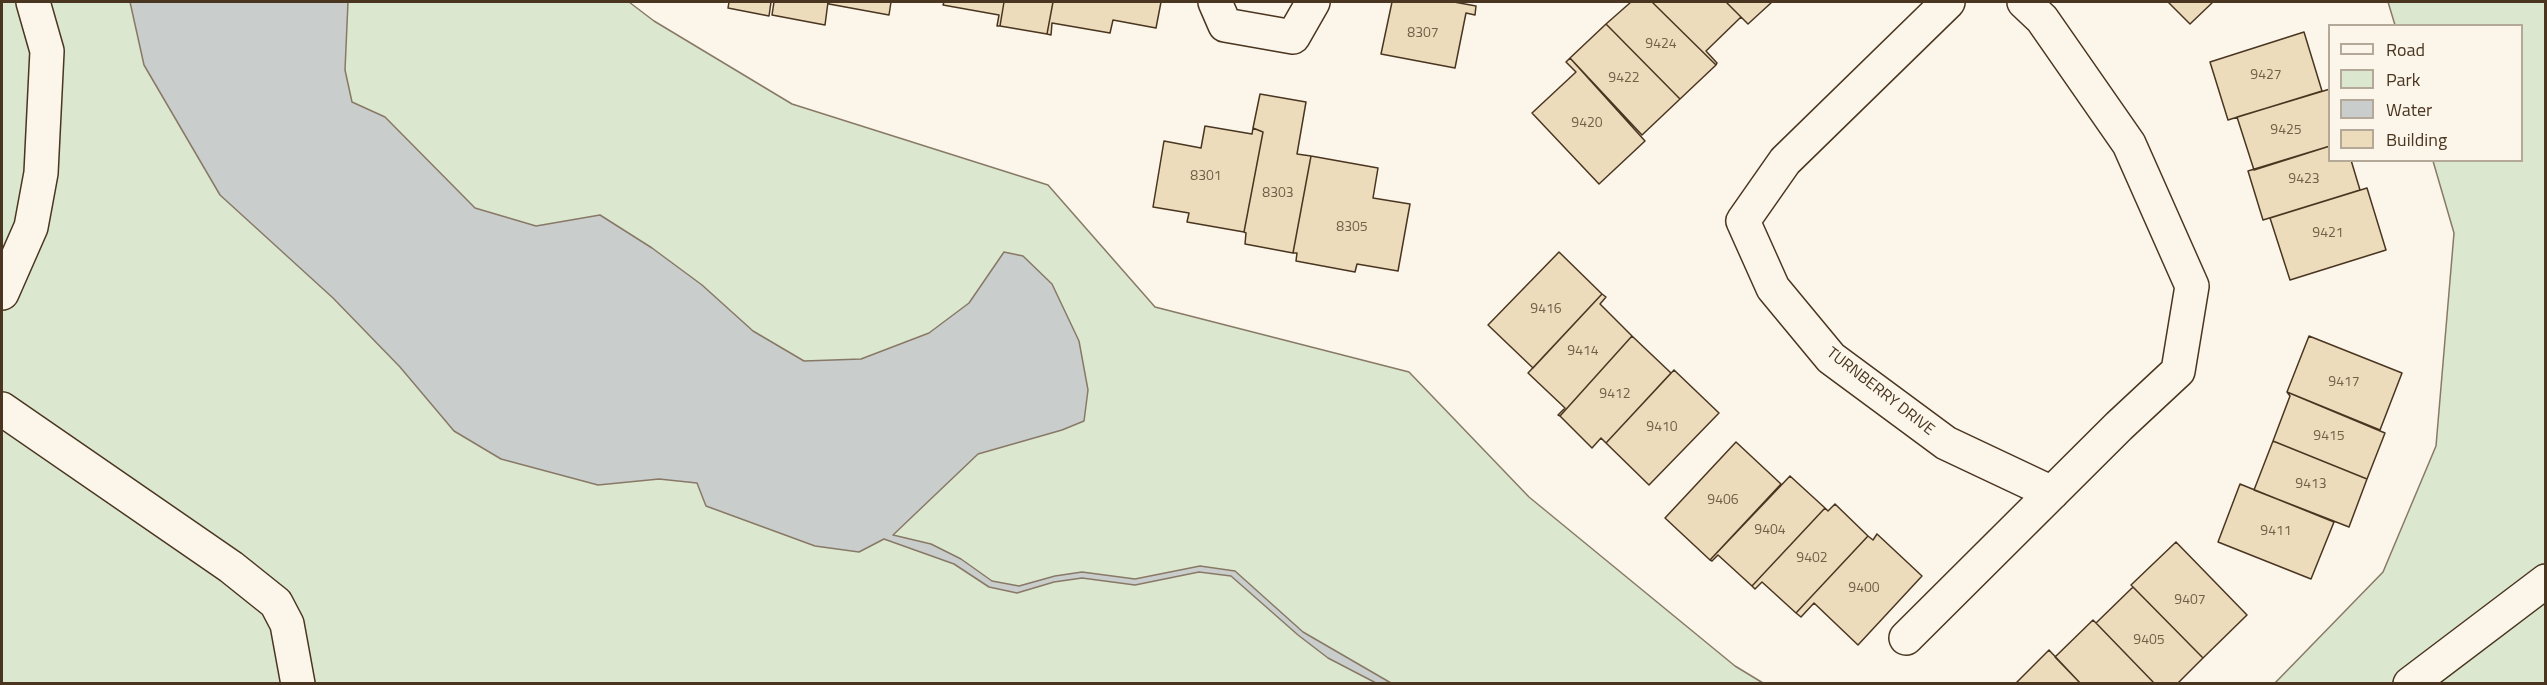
<!DOCTYPE html>
<style>
body{margin:0}
#map{position:relative;width:2547px;height:685px;overflow:hidden;background:#fbf6e9;font-family:"Titillium Web",sans-serif}
canvas{display:block}
.frame{position:absolute;inset:0;border:3px solid #4a3520;pointer-events:none}
.legend{position:absolute;left:2328px;top:24px;width:195px;height:138px;box-sizing:border-box;background:#fbf6e9;border:2px solid #b4a999;margin:0;padding:8px 10px;list-style:none;font-size:18px;color:#4a3520}
.legend li{display:flex;align-items:center;gap:12px;height:30px}
.legend b{width:30px;border:2px solid #b4a999}
</style>
<div id="map">
<canvas width="2547" height="685"></canvas>
<div class="frame"></div>
<ul class="legend">
<li><b style="height:8px;background:#fbf6e9"></b>Road</li>
<li><b style="height:16px;background:#dce7d0"></b>Park</li>
<li><b style="height:16px;background:#c9cecd"></b>Water</li>
<li><b style="height:16px;background:#ecdcbc"></b>Building</li>
</ul>
</div>
<script>
const context = document.querySelector('canvas').getContext('2d');
context.lineJoin = 'round';
function fill(path, color) { context.fillStyle = color; context.fill(path, 'evenodd'); }
const poly = rows => new Path2D(rows.map(r => 'M' + r).join(''));
function stroke(path, color, width, dash) { context.strokeStyle = color; context.lineWidth = width; context.lineCap = dash ? 'butt' : 'round'; context.setLineDash(dash || []); context.stroke(path); }
function drawText(font, color, halo, rows, align = 'center') {
  context.font = font + ' "Titillium Web",sans-serif'; context.lineWidth = 4.5; context.setLineDash([]); context.textBaseline = 'middle'; context.strokeStyle = halo; context.fillStyle = color; for (const [text, x, y, turn = 0] of rows) {
    context.save(); context.translate(x, y); context.rotate((+turn || 0) * Math.PI / 180); context.textAlign = isNaN(turn) ? turn : align; if (halo) context.strokeText(text, 0, 0); context.fillText(text, 0, 0); context.restore();
  }
}
const green = poly([
 [2,2,629,2,654,21,792,104,1048,185,1155,307,1409,372,1529,497,1735,666,1763,683,2,684,2,2],
 [2388,2,2545,2,2545,683,2274,684,2383,572,2436,446,2454,233,2433,161,2522,160,2522,26,2395,25,2388,2]
]);
const water = poly([
 [130,2,348,2,345,70,352,102,385,117,475,208,536,226,600,215,652,248,702,285,753,331,804,361,861,359,929,333,969,303,1004,252,1023,256,1052,284,1079,341,1088,390,1084,421,1062,430,978,454,893,535,931,544,961,559,992,581,1019,586,1055,576,1082,572,1135,579,1200,566,1235,571,1303,632,1391,683,1376,683,1328,658,1298,635,1231,576,1199,572,1135,585,1082,578,1054,582,1017,593,989,587,954,564,884,539,859,552,815,546,706,506,697,483,659,479,598,485,501,459,454,431,400,367,333,298,220,195,144,65,130,2]
]);
const building = poly([
 [729,2,771,2,769,16,728,8,729,2],
 [774,2,828,2,825,25,772,15,774,2],
 [829,2,891,2,889,15,829,4,829,2],
 [944,2,1004,2,1000,26,997,26,999,15,943,5,944,2],
 [1004,2,1053,2,1047,34,1000,26,1004,2],
 [1053,2,1161,2,1156,28,1113,20,1110,33,1052,23,1051,35,1047,34,1053,2],
 [1392,2,1454,2,1476,6,1475,15,1466,13,1455,68,1381,54,1392,2],
 [1631,2,1652,2,1716,65,1680,99,1606,24,1631,2],
 [1652,2,1726,2,1741,17,1706,51,1717,63,1716,65,1652,2],
 [1726,2,1772,2,1748,24,1726,2],
 [2168,2,2213,2,2190,24,2168,2],
 [1606,24,1680,99,1642,135,1570,58,1606,24],
 [2304,32,2322,91,2228,120,2210,62,2304,32],
 [1570,58,1645,141,1599,184,1532,113,1576,72,1566,62,1570,58],
 [2330,89,2330,146,2254,170,2237,117,2330,89],
 [1260,94,1306,102,1297,154,1311,156,1293,253,1245,244,1246,233,1244,232,1263,132,1253,128,1260,94],
 [1205,126,1252,134,1253,128,1263,132,1244,232,1187,222,1189,213,1153,207,1164,141,1201,148,1205,126],
 [2330,146,2330,160,2351,160,2360,190,2263,220,2248,171,2330,146],
 [1311,156,1378,168,1373,198,1410,204,1398,271,1357,264,1355,272,1296,261,1297,253,1293,253,1311,156],
 [2367,188,2386,250,2290,280,2270,218,2367,188],
 [1559,252,1602,294,1533,368,1488,325,1559,252],
 [1602,294,1606,297,1600,304,1632,336,1560,416,1558,415,1565,408,1528,373,1602,294],
 [1632,336,1671,373,1606,443,1601,438,1592,448,1560,416,1632,336],
 [2309,336,2402,373,2380,430,2287,392,2309,336],
 [1674,370,1719,413,1649,485,1606,443,1674,370],
 [2287,392,2385,433,2367,479,2273,441,2290,396,2287,392],
 [2273,441,2367,479,2349,527,2254,490,2273,441],
 [1736,442,1781,484,1710,560,1665,518,1736,442],
 [1790,476,1825,508,1752,586,1718,555,1712,561,1710,560,1790,476],
 [2240,484,2334,522,2311,579,2218,542,2240,484],
 [1835,504,1868,536,1796,613,1762,582,1755,589,1752,586,1825,508,1828,511,1835,504],
 [1877,534,1922,576,1858,645,1814,603,1801,617,1796,613,1868,536,1873,540,1877,534],
 [2176,542,2247,615,2203,658,2131,585,2176,542],
 [2133,587,2203,658,2177,684,2155,684,2096,623,2133,587],
 [2093,620,2096,623,2155,684,2081,684,2055,657,2093,620],
 [2049,650,2081,684,2015,684,2049,650]
]);
const minor = poly([
 [1215,2,1225,25,1293,37,1313,2],
 [1948,2,1785,161,1743,221,1773,288,1831,358,1946,443,2052,493],
 [2,293,31,227,41,173,47,51,33,2],
 [2,409,231,567,276,603,287,624,298,684],
 [1906,638,2119,426,2178,371,2192,286,2129,144,2042,19,2024,2],
 [2410,684,2546,581]
]);
const numberNames = [
 ["8307",1423,34],
 ["9424",1661,45],
 ["9427",2266,76],
 ["9422",1624,79],
 ["9420",1587,124],
 ["9425",2286,131],
 ["8301",1206,177],
 ["9423",2304,180],
 ["8303",1278,194],
 ["8305",1352,228],
 ["9421",2328,234],
 ["9416",1546,310],
 ["9414",1583,352],
 ["9417",2344,383],
 ["9412",1615,395],
 ["9410",1662,428],
 ["9415",2329,437],
 ["9413",2311,485],
 ["9406",1723,501],
 ["9404",1770,531],
 ["9411",2276,532],
 ["9402",1812,559],
 ["9400",1864,589],
 ["9407",2190,601],
 ["9405",2149,641]
];
const streetNames = [
 ["TURNBERRY DRIVE",1880,392,38]
];
fill(green, '#dce7d0');
stroke(green, '#887966', 1.5);
fill(water, '#c9cecd');
stroke(water, '#887966', 1.5);
fill(building, '#ecdcbc');
stroke(building, '#4a3520', 1.5);
stroke(minor, '#4a3520', 36);
stroke(minor, '#fbf6e9', 33);
drawText('14px', '#725f47', null, numberNames);
drawText('16px', '#4a3520', '#fbf6e9', streetNames);
</script>
